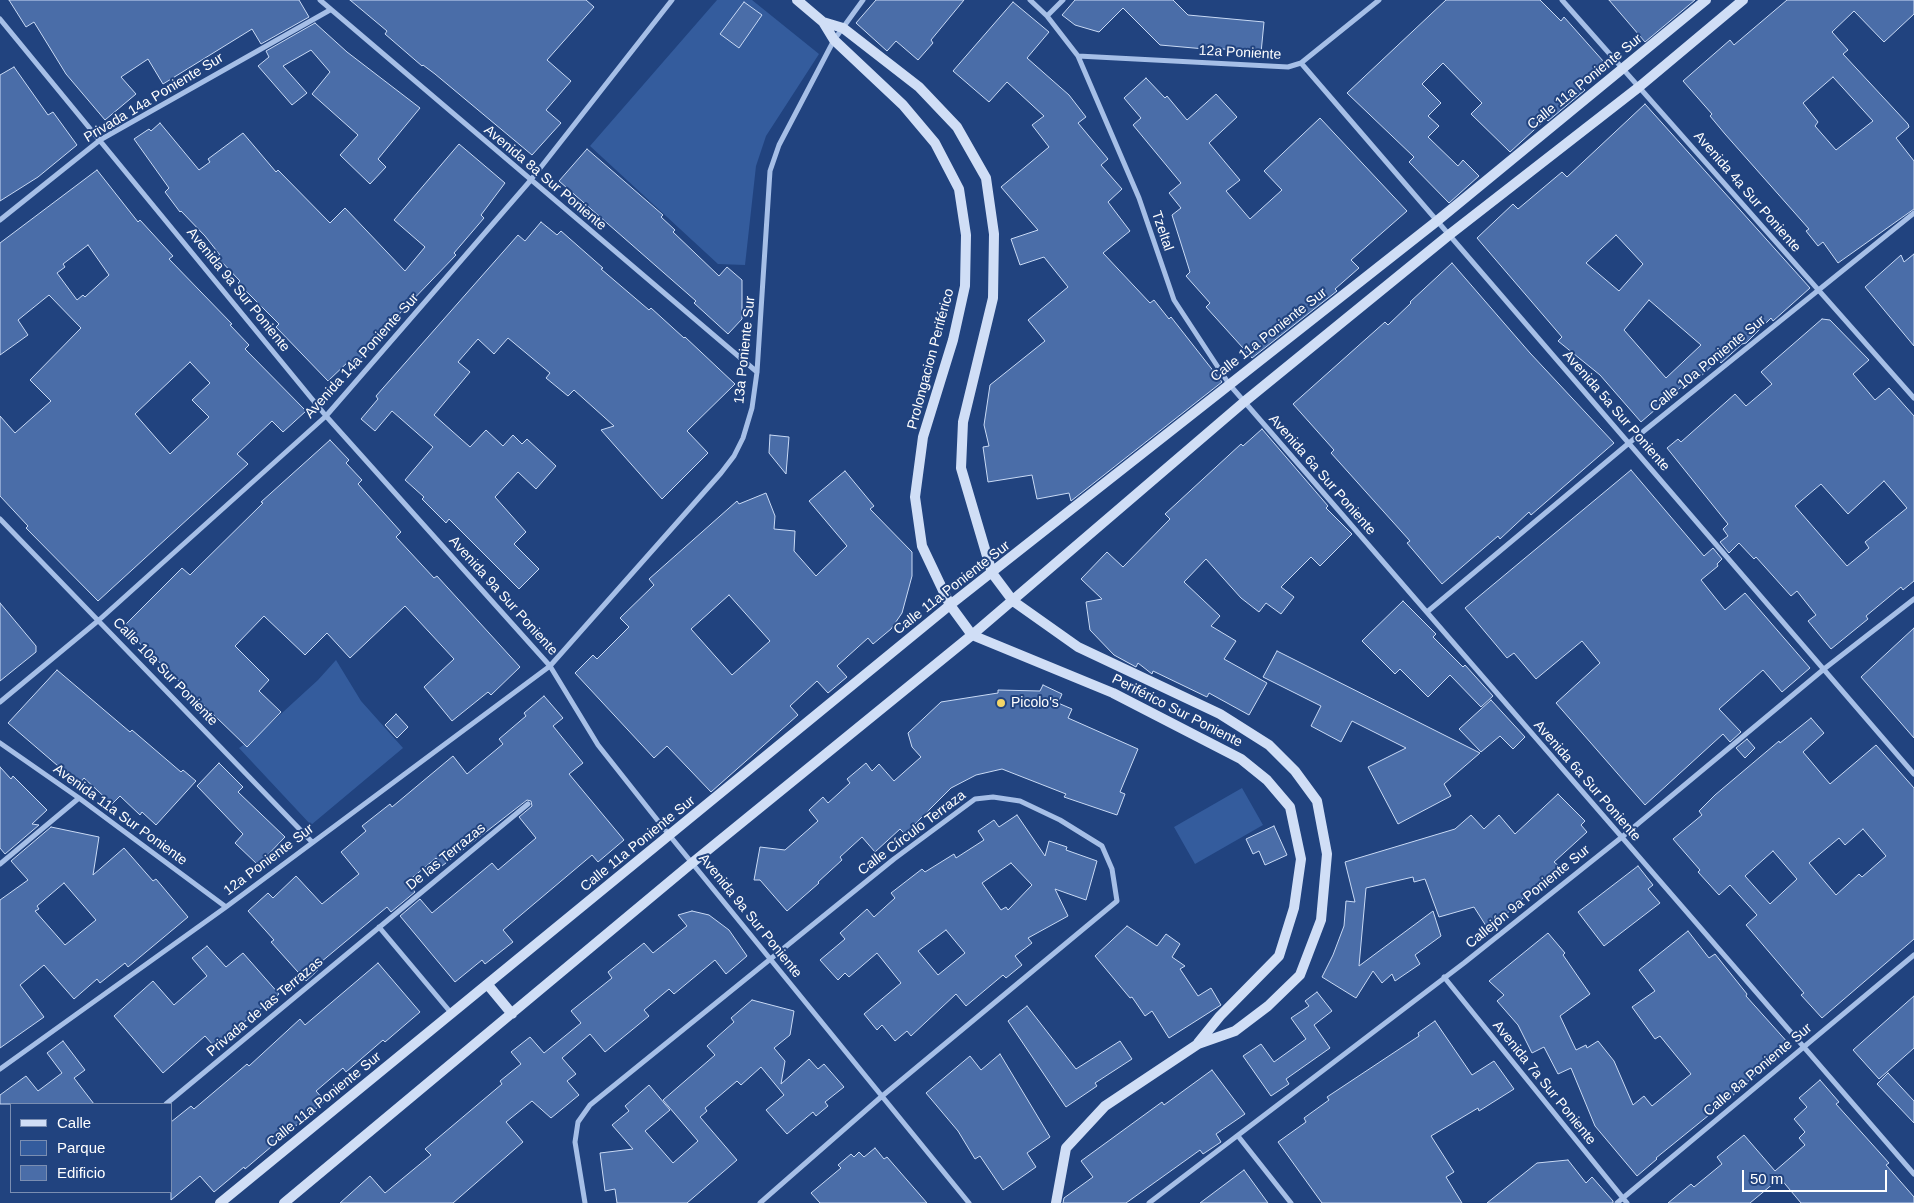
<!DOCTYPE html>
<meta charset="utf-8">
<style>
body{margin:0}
#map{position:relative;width:1914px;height:1203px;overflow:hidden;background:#21437f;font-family:Helvetica,sans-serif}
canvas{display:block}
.legend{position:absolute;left:10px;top:1103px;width:162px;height:90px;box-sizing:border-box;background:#21437f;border:1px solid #7a8eb2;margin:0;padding:6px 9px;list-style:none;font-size:15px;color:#fff}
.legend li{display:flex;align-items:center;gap:10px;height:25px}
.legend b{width:25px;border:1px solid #7a8eb2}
.scale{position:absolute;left:1742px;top:1170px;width:145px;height:22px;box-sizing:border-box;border:2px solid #fff;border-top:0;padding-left:6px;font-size:15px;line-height:18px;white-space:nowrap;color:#fff;-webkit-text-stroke:4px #21437f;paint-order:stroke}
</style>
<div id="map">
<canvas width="1914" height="1203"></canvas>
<ul class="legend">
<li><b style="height:6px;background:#d0def6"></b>Calle</li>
<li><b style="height:14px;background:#345c9d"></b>Parque</li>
<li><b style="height:14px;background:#4a6da8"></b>Edificio</li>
</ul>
<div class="scale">50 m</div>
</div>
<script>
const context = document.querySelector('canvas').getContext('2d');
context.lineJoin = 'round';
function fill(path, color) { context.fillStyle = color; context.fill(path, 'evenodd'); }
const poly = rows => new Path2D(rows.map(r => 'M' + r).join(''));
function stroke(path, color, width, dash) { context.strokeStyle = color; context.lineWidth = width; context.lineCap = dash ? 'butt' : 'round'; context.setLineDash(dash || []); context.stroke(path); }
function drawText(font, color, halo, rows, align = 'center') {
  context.font = font + ' Helvetica,sans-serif'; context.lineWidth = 4; context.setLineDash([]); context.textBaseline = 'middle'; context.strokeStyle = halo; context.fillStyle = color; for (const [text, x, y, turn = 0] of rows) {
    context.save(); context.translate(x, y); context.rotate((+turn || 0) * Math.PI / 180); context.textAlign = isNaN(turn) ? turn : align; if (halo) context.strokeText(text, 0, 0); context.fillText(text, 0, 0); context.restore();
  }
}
const green = poly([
 [717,0,752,0,819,54,766,136,756,166,745,265,718,264,590,146],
 [336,660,361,701,403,748,311,825,239,748,259,734,318,680],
 [1242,788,1263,825,1195,864,1174,827]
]);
const building = poly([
 [9,0,299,0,309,17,261,44,252,29,163,84,148,59,121,77,136,94,105,120,66,74,34,22,26,27,9,0],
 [350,0,586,0,594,7,547,60,571,81,546,110,561,123,532,155,435,74,423,65,422,66,385,34,387,31,350,0],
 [876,0,964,0,931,40,933,43,918,60,896,41,887,51,856,23,876,0],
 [1075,0,1173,0,1188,15,1264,22,1261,53,1205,47,1205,49,1160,45,1123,8,1099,32,1075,25,1062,15,1075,0],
 [1446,0,1540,0,1561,21,1564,17,1604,62,1581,86,1585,90,1548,121,1546,119,1510,152,1471,114,1482,103,1443,63,1422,84,1441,103,1428,116,1439,126,1428,137,1458,166,1463,160,1479,176,1449,203,1409,162,1414,157,1347,93,1446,0],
 [1609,0,1695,0,1645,42,1609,0],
 [1787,0,1914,0,1914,14,1884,42,1854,11,1832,32,1848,50,1843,54,1908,124,1909,127,1896,138,1914,161,1914,209,1838,263,1823,242,1818,246,1806,231,1809,229,1725,134,1710,116,1712,114,1683,81,1730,40,1734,45,1787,0],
 [1833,77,1873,121,1836,150,1815,126,1818,122,1803,103,1833,77],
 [744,2,762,15,739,48,720,34,744,2],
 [1013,2,1049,32,1027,58,1069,95,1086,117,1078,123,1108,159,1101,165,1122,189,1108,202,1130,231,1103,253,1150,303,1154,300,1169,319,1171,317,1222,382,1071,501,1069,493,1037,499,1032,475,988,482,983,447,989,446,984,425,990,385,1045,341,1028,320,1068,287,1044,257,1020,265,1011,239,1038,230,1001,187,1049,147,1032,125,1044,116,1007,82,989,102,953,71,1013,2],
 [315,23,347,52,420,108,378,159,386,167,370,184,340,155,358,135,312,94,330,72,311,50,283,66,307,93,292,105,258,66,269,57,266,51,315,23],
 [14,67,48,115,53,112,77,145,38,177,0,201,0,75,14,67],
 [1146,78,1165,98,1167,96,1187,120,1216,94,1237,117,1209,143,1240,180,1226,191,1250,219,1282,190,1264,171,1320,118,1407,211,1351,260,1359,268,1335,289,1337,291,1252,358,1206,307,1210,303,1186,276,1190,272,1172,215,1181,208,1169,193,1181,183,1133,125,1141,118,1124,98,1146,78],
 [1645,104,1810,288,1773,321,1771,318,1746,343,1742,344,1721,363,1718,360,1699,378,1696,374,1641,422,1600,375,1558,341,1562,337,1477,238,1513,204,1518,209,1562,172,1567,177,1645,104],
 [1616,235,1643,264,1619,291,1586,263,1616,235],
 [1649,300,1701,345,1666,378,1624,330,1649,300],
 [160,123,199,170,210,162,208,159,243,133,276,172,278,170,330,223,345,208,405,271,425,247,394,220,459,144,505,183,481,215,484,218,454,253,456,255,379,335,382,338,354,365,350,360,328,381,276,327,279,324,238,283,240,281,217,257,220,255,205,236,181,211,180,212,165,192,169,188,134,139,149,129,151,131,160,123],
 [587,149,663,215,661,217,675,230,673,232,719,276,727,267,742,280,742,319,728,334,694,303,696,301,559,181,587,149],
 [97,170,138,222,140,220,173,256,169,259,232,324,230,325,249,345,245,349,306,411,283,432,272,421,237,454,248,464,98,601,26,528,28,526,0,496,0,416,15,433,51,401,30,380,81,328,49,295,18,320,28,335,0,355,0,243,97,170],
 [88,245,109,275,85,297,83,295,77,300,57,273,65,267,63,264,88,245],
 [190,362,210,383,192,400,209,417,170,454,135,414,190,362],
 [541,222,557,235,561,231,603,268,601,269,649,310,651,308,684,338,685,337,735,384,687,431,708,453,662,499,601,430,614,426,574,390,568,396,546,378,550,373,508,338,494,354,478,339,458,362,470,372,434,415,470,447,486,430,503,446,513,435,522,444,527,439,556,466,536,489,518,472,495,497,526,532,514,544,539,569,519,589,449,519,446,523,422,499,424,497,405,480,433,447,392,411,375,431,361,419,378,399,376,396,518,235,525,241,541,222],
 [1914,254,1914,346,1865,287,1901,255,1904,262,1914,254],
 [1452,263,1530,353,1614,443,1531,515,1529,512,1500,539,1498,536,1442,584,1407,543,1410,541,1331,453,1334,450,1293,404,1385,322,1388,325,1411,303,1410,302,1452,263],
 [1822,319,1830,320,1869,360,1853,374,1875,400,1889,388,1914,416,1914,581,1903,590,1901,587,1866,616,1868,619,1831,649,1808,621,1816,615,1797,591,1791,596,1756,557,1754,559,1739,543,1729,553,1720,542,1728,536,1723,529,1728,524,1667,448,1678,439,1681,442,1735,394,1746,406,1772,384,1761,372,1822,319],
 [1884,481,1907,508,1865,542,1869,548,1847,566,1795,506,1821,484,1848,514,1884,481],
 [1262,429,1328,506,1326,508,1352,534,1320,566,1311,557,1281,587,1294,597,1281,614,1266,603,1259,612,1241,598,1206,559,1184,582,1220,616,1211,626,1236,641,1224,659,1267,683,1249,715,1209,693,1207,697,1153,671,1152,674,1138,663,1136,667,1114,655,1090,630,1086,602,1102,599,1081,579,1107,552,1123,567,1170,519,1165,514,1241,444,1243,446,1262,429],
 [770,435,789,437,786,474,769,453,770,435],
 [330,440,349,460,346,463,362,480,358,484,401,532,396,537,434,578,437,576,520,667,491,695,488,692,452,721,424,687,454,659,405,606,350,658,327,633,305,655,264,616,235,646,269,680,259,691,281,712,247,747,123,627,182,568,190,575,263,503,261,502,330,440],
 [1631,470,1704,556,1713,548,1722,559,1717,564,1718,566,1701,580,1725,610,1745,593,1810,668,1782,692,1763,670,1719,709,1741,732,1730,742,1723,734,1645,805,1556,703,1600,663,1582,641,1536,679,1514,653,1507,658,1465,608,1631,470],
 [845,471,874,506,870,509,912,552,912,576,902,613,891,629,873,644,868,638,837,666,847,677,828,693,817,681,790,706,798,715,711,792,667,746,654,758,575,673,593,655,597,659,629,627,620,618,654,585,649,579,737,501,739,504,766,493,775,516,774,529,795,531,794,551,816,576,847,546,809,501,845,471],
 [729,595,770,641,732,675,691,629,729,595],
 [1403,601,1436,634,1433,637,1463,667,1465,665,1493,696,1481,707,1450,675,1428,697,1400,669,1395,674,1362,641,1403,601],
 [0,603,36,646,36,652,0,681,0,603],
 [1914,628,1914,738,1861,677,1914,628],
 [1277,651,1454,740,1480,753,1444,784,1451,796,1398,824,1368,767,1406,748,1352,721,1341,742,1311,726,1321,706,1263,677,1277,651],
 [57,670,130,732,132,730,181,772,183,770,196,781,156,825,142,812,140,815,120,796,112,804,84,778,79,784,8,723,57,670],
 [1043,685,1062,694,1058,703,1072,709,1068,718,1138,749,1120,792,1125,794,1117,815,1064,797,1066,794,1002,769,976,775,951,788,905,834,900,829,875,852,862,837,840,857,842,860,818,882,819,883,787,911,760,880,754,880,760,847,785,850,818,821,809,810,823,797,828,803,850,783,847,779,866,763,872,771,879,764,894,781,921,757,912,747,908,733,941,702,998,693,998,690,1040,691,1043,685],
 [544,696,563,718,553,726,583,763,569,774,624,840,598,862,592,855,503,930,513,942,485,964,482,960,455,982,400,916,420,899,432,913,492,863,498,870,536,838,519,817,532,806,531,801,527,800,442,866,436,858,407,882,415,892,391,912,387,907,315,967,318,970,306,981,271,942,274,940,248,911,268,893,273,898,296,876,322,904,359,874,341,852,366,831,362,826,390,804,392,807,453,756,467,774,503,744,499,739,526,716,524,713,544,696],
 [1491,700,1525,737,1513,749,1500,736,1481,752,1459,729,1491,700],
 [396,714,408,727,397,738,385,725,396,714],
 [1811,718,1824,733,1803,752,1830,784,1876,745,1914,788,1914,939,1822,1018,1801,995,1804,993,1746,925,1757,915,1730,885,1719,895,1698,872,1700,870,1673,839,1702,815,1699,811,1715,795,1779,741,1780,743,1811,718],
 [1863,829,1886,856,1862,877,1859,874,1836,895,1809,863,1839,838,1845,845,1863,829],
 [1773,851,1797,879,1770,904,1745,876,1773,851],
 [1747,739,1755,748,1745,758,1736,748,1747,739],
 [219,763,243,787,238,792,285,837,258,865,235,843,243,834,197,786,219,763],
 [0,767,11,779,13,776,47,810,32,824,39,825,5,854,0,848,0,767],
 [1558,794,1585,821,1581,825,1587,832,1554,862,1560,867,1545,881,1543,879,1498,922,1488,929,1474,907,1439,917,1425,879,1414,882,1413,877,1366,888,1359,966,1433,911,1441,936,1415,955,1420,964,1395,981,1392,974,1382,983,1373,971,1356,998,1322,977,1333,955,1344,926,1346,901,1355,902,1345,862,1455,829,1471,815,1484,829,1499,815,1515,834,1558,794],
 [1017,815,1045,856,1049,841,1067,847,1066,850,1097,861,1086,900,1055,889,1068,916,1028,938,1032,943,1015,956,1022,965,1006,978,1003,975,966,1006,956,994,911,1036,907,1031,895,1041,882,1025,877,1030,864,1014,901,983,877,953,849,977,845,973,838,980,820,960,845,939,840,933,867,909,874,917,895,898,891,893,922,869,925,872,954,854,956,858,984,840,978,831,994,820,999,827,1017,815],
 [1011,863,1032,885,1008,910,1006,907,1001,910,982,883,1011,863],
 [946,930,965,953,938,975,918,951,946,930],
 [1274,826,1287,855,1265,865,1259,851,1253,854,1246,839,1274,826],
 [51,827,99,837,93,875,124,848,153,881,156,879,188,917,128,967,125,963,100,983,97,979,74,999,44,965,20,985,44,1017,0,1048,0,900,28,880,11,861,51,827],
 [64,883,96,920,65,945,35,911,39,909,37,906,64,883],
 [1638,866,1653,885,1648,889,1660,903,1604,946,1578,912,1638,866],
 [692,911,709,915,729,930,747,956,726,974,715,960,674,994,669,989,644,1010,649,1016,605,1052,590,1034,562,1058,576,1074,567,1081,579,1095,551,1118,532,1101,506,1122,523,1142,453,1203,340,1203,370,1176,385,1193,431,1155,425,1149,502,1084,500,1081,521,1064,511,1052,530,1037,544,1053,581,1023,571,1011,612,978,608,972,644,943,653,953,687,926,678,915,692,911],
 [1127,926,1157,946,1166,934,1180,944,1172,957,1185,966,1180,969,1198,996,1211,988,1221,1005,1169,1038,1152,1011,1145,1016,1132,997,1130,998,1095,956,1127,926],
 [1688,931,1709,958,1715,954,1747,994,1746,996,1789,1044,1730,1098,1656,1158,1657,1159,1637,1176,1595,1126,1571,1068,1558,1074,1544,1047,1532,1053,1518,1025,1497,1001,1504,995,1489,981,1548,933,1565,953,1563,955,1590,994,1560,1016,1576,1050,1586,1045,1587,1048,1598,1041,1614,1061,1633,1105,1644,1096,1652,1106,1691,1074,1660,1036,1655,1039,1632,1007,1655,991,1639,970,1688,931],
 [207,946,226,967,243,953,279,994,214,1046,205,1036,163,1073,114,1016,153,981,174,1005,207,976,192,958,207,946],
 [378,963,420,1012,385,1042,383,1040,346,1072,343,1068,316,1091,325,1101,245,1169,244,1167,214,1192,200,1176,171,1200,171,1122,191,1106,194,1109,247,1064,249,1066,300,1019,305,1025,378,963],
 [1317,992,1332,1011,1314,1025,1330,1048,1286,1079,1289,1084,1271,1096,1243,1056,1261,1044,1274,1062,1306,1039,1291,1018,1309,1006,1305,1001,1317,992],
 [1914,996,1914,1048,1879,1079,1853,1050,1914,996],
 [752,1000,794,1011,790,1035,774,1048,785,1061,781,1084,809,1059,818,1069,824,1064,844,1087,825,1102,828,1106,816,1116,813,1112,787,1134,766,1110,784,1095,761,1067,741,1085,737,1081,705,1108,707,1111,700,1117,737,1160,687,1203,617,1203,615,1189,605,1191,600,1153,633,1149,612,1125,629,1111,625,1106,649,1085,670,1110,645,1131,673,1163,698,1141,663,1100,715,1055,707,1046,734,1022,731,1018,752,1000],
 [1027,1006,1076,1069,1120,1041,1132,1059,1095,1083,1097,1086,1066,1107,1008,1021,1027,1006],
 [1435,1021,1472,1075,1494,1061,1514,1089,1479,1111,1478,1108,1431,1136,1454,1172,1446,1177,1462,1203,1322,1203,1278,1142,1306,1122,1304,1118,1329,1100,1327,1097,1419,1036,1418,1033,1435,1021],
 [63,1041,85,1070,74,1078,94,1104,0,1104,0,1095,26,1076,38,1091,62,1073,47,1053,63,1041],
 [1000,1054,1050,1137,1027,1153,1036,1167,1003,1190,980,1156,975,1159,958,1131,926,1093,970,1056,981,1070,1000,1054],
 [1212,1070,1245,1114,1216,1134,1221,1142,1203,1154,1200,1150,1126,1203,1063,1203,1064,1198,1093,1177,1081,1161,1162,1102,1164,1105,1212,1070],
 [1888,1073,1914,1101,1914,1123,1877,1084,1888,1073],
 [1820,1080,1839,1102,1836,1104,1889,1163,1886,1165,1914,1197,1914,1203,1801,1203,1780,1178,1750,1203,1668,1203,1691,1184,1694,1187,1722,1164,1717,1157,1744,1135,1775,1171,1805,1145,1799,1138,1805,1132,1794,1119,1807,1107,1799,1098,1820,1080],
 [875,1148,884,1159,887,1157,927,1203,820,1203,811,1193,841,1168,838,1165,851,1154,854,1157,859,1152,864,1157,875,1148],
 [1568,1160,1586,1183,1592,1177,1613,1201,1613,1203,1487,1203,1537,1163,1568,1160],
 [1244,1170,1268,1203,1200,1203,1244,1170]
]);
const street = poly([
 [320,0,757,372],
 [1030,0,1047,16,1078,56,1139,198,1174,300,1229,384,1914,1174],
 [1562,0,1914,398],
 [1047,16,1063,0],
 [0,19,326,416,550,666,598,745,670,836,969,1203],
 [1078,56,1288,67,1301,63,1379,0],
 [1301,63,1914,774],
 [0,220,100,140,330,10],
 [0,519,312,842],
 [1427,612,1629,443,1914,213],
 [0,702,99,620,326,416,530,181,672,0],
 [0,743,79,798,226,907],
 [0,864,79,798],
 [379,927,452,1014],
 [1444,977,1627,1203],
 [0,1069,226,907,550,666,721,473,734,456,743,438,752,408,757,372,770,171,779,145,834,40,863,0],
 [166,1104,528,804],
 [1238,1136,1291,1203],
 [585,1203,575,1142,578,1122,590,1105,894,859,975,799,993,797,1020,801,1060,820,1102,846,1112,869,1117,901,881,1097,760,1203],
 [1149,1203,1464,963,1622,837,1824,669,1914,599],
 [1617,1203,1914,955]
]);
const secondary = poly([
 [797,0,823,22,834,40,903,105,935,143,959,189,966,235,965,286,953,340,923,437,915,497,922,546,950,605,972,635,1113,693,1241,759,1267,780,1290,807,1301,859,1294,908,1279,956,1220,1016,1198,1043],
 [823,22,843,28,919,87,957,127,986,178,994,234,993,298,963,422,961,468,992,573,1013,601,1078,647,1220,714,1269,745,1295,771,1317,801,1327,854,1321,920,1300,975,1268,1006,1235,1031,1198,1044,1105,1106,1066,1148,1056,1203],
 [488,985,512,1014],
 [220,1203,950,605,1437,221,1706,0],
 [284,1203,692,863,972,635,1244,402,1449,235,1639,87,1743,0]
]);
const markers = [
 [1001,703,5,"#f3d567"]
];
const streetNames = [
 ["12a Poniente",1240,53,3],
 ["Calle 11a Poniente Sur",1585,82,-39],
 ["Privada 14a Poniente Sur",154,98,-31],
 ["Avenida 8a Sur Poniente",545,178,40],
 ["Avenida 4a Sur Poniente",1747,192,49],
 ["Tzeltal",1162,231,71],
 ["Avenida 9a Sur Poniente",238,290,51],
 ["Calle 11a Poniente Sur",1269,335,-38],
 ["13a Poniente Sur",745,350,-84],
 ["Avenida 14a Poniente Sur",362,356,-48],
 ["Prolongacion Periférico",931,359,-75],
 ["Calle 10a Poniente Sur",1708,364,-39],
 ["Avenida 5a Sur Poniente",1616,411,49],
 ["Avenida 6a Sur Poniente",1322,475,49],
 ["Calle 11a Poniente Sur",952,588,-38],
 ["Avenida 9a Sur Poniente",503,596,48],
 ["Calle 10a Sur Poniente",165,672,46],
 ["Periférico Sur Poniente",1177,711,27],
 ["Avenida 6a Sur Poniente",1587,781,49],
 ["Avenida 11a Sur Poniente",120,815,36],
 ["Calle Círculo Terraza",912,833,-37],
 ["Calle 11a Poniente Sur",638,844,-39],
 ["De las Terrazas",446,857,-39],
 ["12a Poniente Sur",269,860,-37],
 ["Callejón 9a Poniente Sur",1528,897,-39],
 ["Avenida 9a Sur Poniente",750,916,51],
 ["Privada de las Terrazas",265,1007,-40],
 ["Calle 8a Poniente Sur",1758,1070,-40],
 ["Avenida 7a Sur Poniente",1544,1083,51],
 ["Calle 11a Poniente Sur",324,1100,-39]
];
const poiNames = [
 ["Picolo's",1011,703]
];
fill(green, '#345c9d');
fill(building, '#4a6da8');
stroke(building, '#c9daf5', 1);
stroke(street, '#a6bfe7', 5);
stroke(secondary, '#d0def6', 10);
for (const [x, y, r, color] of markers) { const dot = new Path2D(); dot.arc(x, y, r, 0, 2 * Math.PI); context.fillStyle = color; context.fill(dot); stroke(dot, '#21437f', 2); }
drawText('14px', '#fff', '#21437f', streetNames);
drawText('14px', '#fff', '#21437f', poiNames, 'left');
</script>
